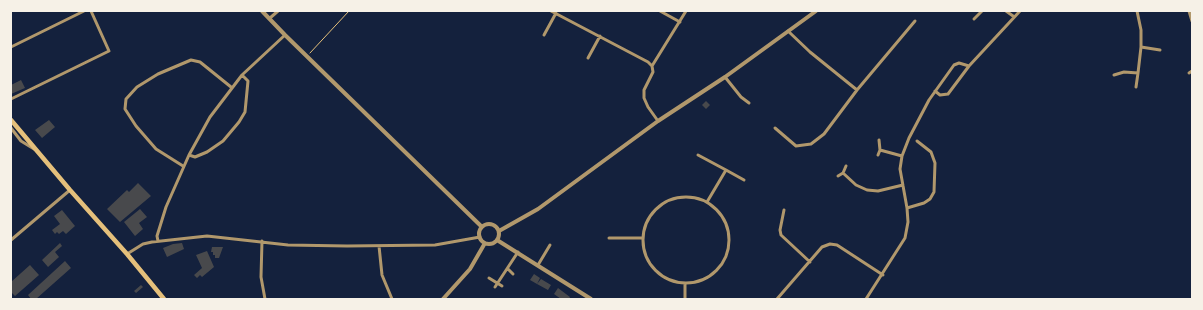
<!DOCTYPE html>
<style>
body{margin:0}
#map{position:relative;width:1203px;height:310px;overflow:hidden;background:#14213d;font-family:"Nunito Sans",sans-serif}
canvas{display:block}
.frame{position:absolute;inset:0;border:12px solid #f6f1e7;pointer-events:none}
</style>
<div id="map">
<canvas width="1203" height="310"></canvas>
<div class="frame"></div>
</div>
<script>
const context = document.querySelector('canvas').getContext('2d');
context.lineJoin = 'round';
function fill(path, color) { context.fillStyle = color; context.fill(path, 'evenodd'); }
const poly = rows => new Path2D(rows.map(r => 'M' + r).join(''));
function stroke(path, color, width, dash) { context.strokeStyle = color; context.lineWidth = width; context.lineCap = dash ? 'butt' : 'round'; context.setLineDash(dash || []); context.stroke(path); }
const building = poly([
 [21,80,25,88,11,94,11,85],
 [706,101,710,105,706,109,702,105],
 [49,120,55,127,42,138,35,130],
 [138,183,151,196,120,222,107,209,127,190,129,192],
 [140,209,147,217,139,223,143,229,135,236,124,222],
 [62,210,75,226,66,234,63,231,59,234,57,232,55,234,52,230,60,224,54,216],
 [60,243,62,246,55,252,59,257,48,267,42,260],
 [182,243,184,249,167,257,163,248,173,244],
 [212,247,223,247,219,258,215,258,215,255,213,255,213,252,211,252],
 [207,251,214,267,202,277,200,275,197,278,194,275,202,268,196,255],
 [65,261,71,268,36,299,31,299,28,295],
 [30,265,39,275,15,296,11,292,11,282],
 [534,274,540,278,537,284,530,280],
 [541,279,551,285,548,290,537,284],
 [141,285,143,287,136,293,134,291],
 [558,288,570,297,569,299,561,299,554,294]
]);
const path = poly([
 [310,53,349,11]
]);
const minor = poly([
 [551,11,648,62,652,66],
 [660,11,680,22],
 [1006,11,1013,16],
 [1189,11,1192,21],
 [270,18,278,11],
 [974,19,982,11],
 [788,31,810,52,857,90,915,21],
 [544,35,556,13],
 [11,47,84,11],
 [1141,47,1160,50],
 [588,58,600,36],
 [1189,73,1192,71],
 [1114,75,1124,72,1138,73,1141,47,1141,30,1137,11],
 [725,77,741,97,749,103],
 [1136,87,1138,73],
 [935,91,940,95,948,94,969,66],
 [11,99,109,51,91,11],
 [658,121,648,107,644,98,644,90,653,72,652,66,686,11],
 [11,128,21,141,34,149],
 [775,128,796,146,811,144,824,134,857,90],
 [879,140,880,150,902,156],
 [189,155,195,157,207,152,223,141,239,122,245,112,248,81,242,75],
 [698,155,726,170,707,202],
 [878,155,880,150],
 [183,166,156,149,136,126,125,109,126,99,137,87,158,74,191,60,200,62,231,87],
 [846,166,843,173,856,185,867,190,878,191,903,185],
 [726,170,744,180],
 [838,176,843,173],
 '643 240a43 43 0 1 1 86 0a43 43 0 1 1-86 0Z',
 [907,208,924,203,930,199,934,192,935,163,931,152,917,141],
 [784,210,780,230,781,235,810,262],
 [609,238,642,238],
 [11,240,70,190],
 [158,241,157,236,166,207,189,155,210,117,242,75,285,35],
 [262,241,261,277,265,299],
 [379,246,382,275,392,299],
 [127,254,143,244,152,242,207,236,288,245,347,246,435,245,480,237],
 [538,265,550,245],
 [508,269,513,274],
 [489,278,502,286],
 [495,287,518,252],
 [685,299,685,284],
 [777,299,822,247,830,244,837,245,883,275],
 [866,299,905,238,908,222,907,208,900,169,902,156,909,138,929,100,954,65,959,63,969,66,1020,11]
]);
const tertiary = poly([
 [262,11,285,35,482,227],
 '479 234a10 10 0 1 1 20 0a10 10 0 1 1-20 0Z',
 [499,231,538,209,658,121,725,77,816,11],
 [497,240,591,299],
 [443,299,470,269,485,243]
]);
const secondary = poly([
 [11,120,70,190,127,254,164,299]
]);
fill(building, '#48494c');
stroke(path, '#e5c07b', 1);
stroke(minor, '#b1986c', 3);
stroke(tertiary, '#b1986c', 4);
stroke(secondary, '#e5c07b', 4.5);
</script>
